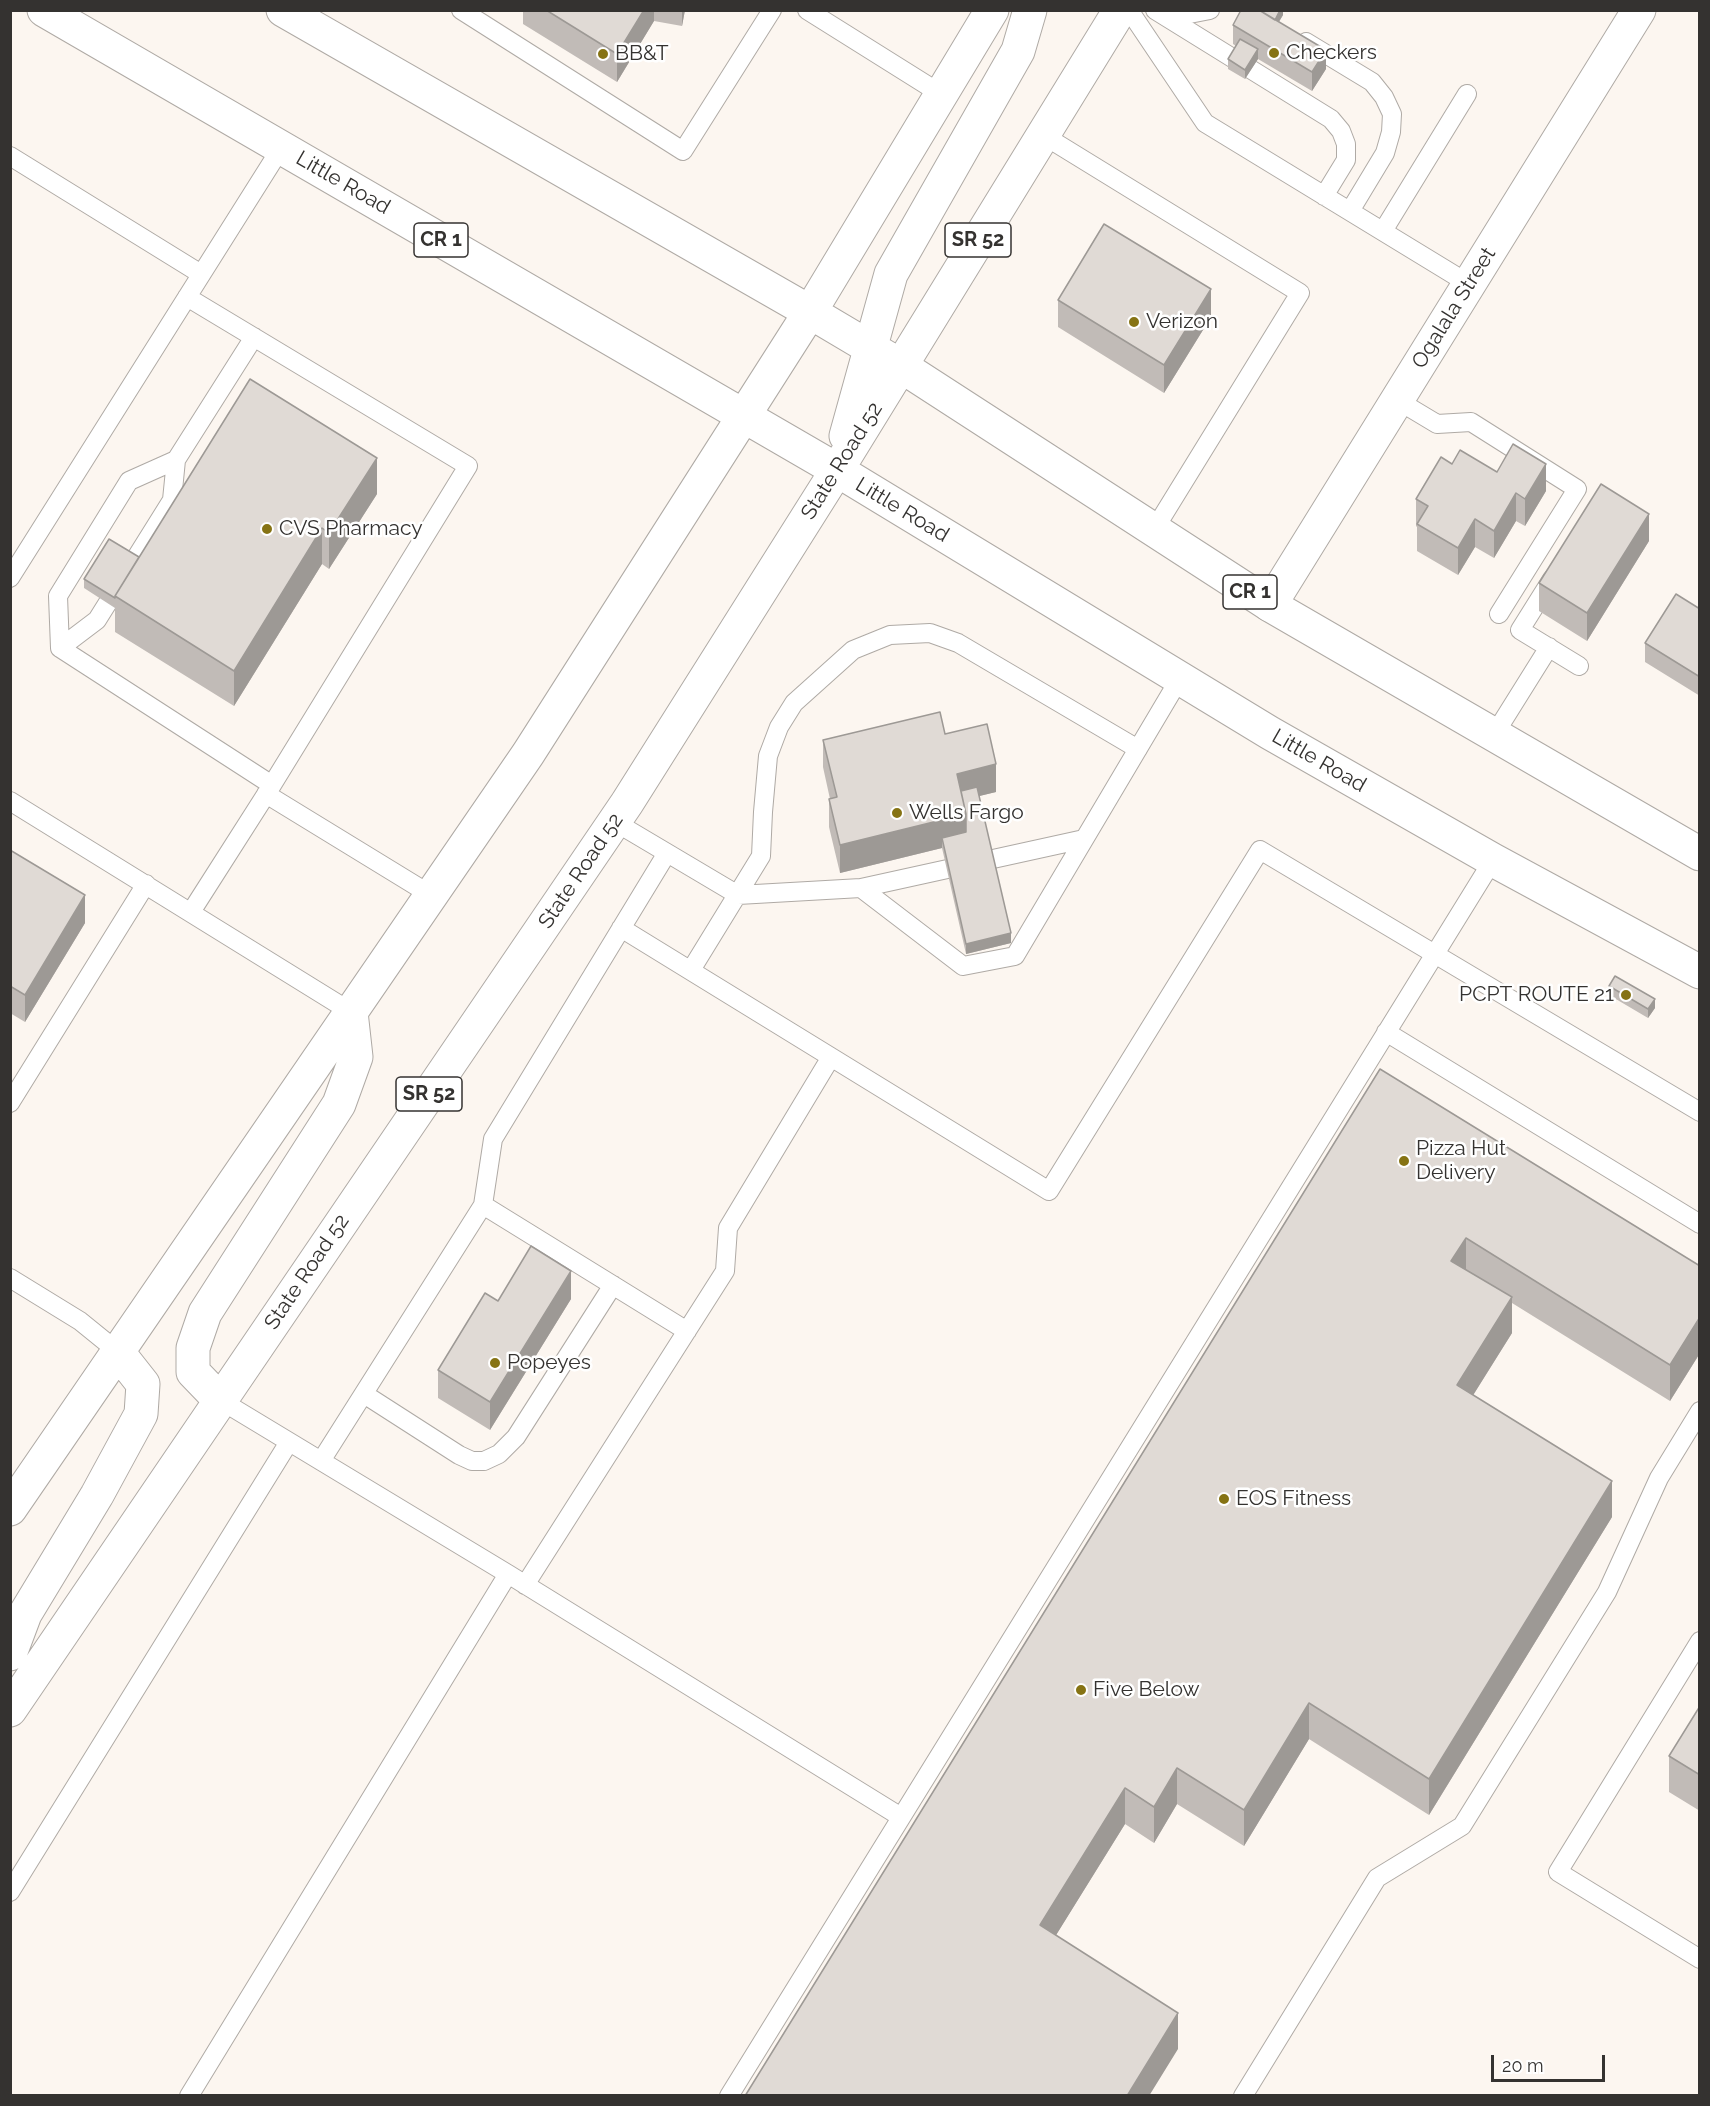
<!DOCTYPE html>
<style>
body{margin:0}
#map{position:relative;width:1710px;height:2106px;overflow:hidden;background:#fcf6f0;font-family:Raleway,sans-serif}
canvas{display:block}
.frame{position:absolute;inset:0;border:12px solid #343230;pointer-events:none}
.scale{position:absolute;left:1491px;top:2055px;width:114px;height:27px;box-sizing:border-box;border:3px solid #343230;border-top:0;padding-left:8px;font-size:18px;line-height:21px;white-space:nowrap;color:#343230;-webkit-text-stroke:4px #fff;paint-order:stroke}
</style>
<div id="map">
<canvas width="1710" height="2106"></canvas>
<div class="frame"></div>
<div class="scale">20 m</div>
</div>
<script>
const context = document.querySelector('canvas').getContext('2d');
context.lineJoin = 'round';
const poly = rows => new Path2D(rows.map(r => 'M' + r).join(''));
function stroke(path, color, width, dash) { context.strokeStyle = color; context.lineWidth = width; context.lineCap = dash ? 'butt' : 'round'; context.setLineDash(dash || []); context.stroke(path); }
function fill(path, color) { context.fillStyle = color; context.fill(path, 'evenodd'); }
function drawText(font, color, halo, rows, align = 'center') {
  context.font = font + ' Raleway,sans-serif'; context.lineWidth = 5; context.setLineDash([]); context.textBaseline = 'middle'; context.strokeStyle = halo; context.fillStyle = color; for (const [text, x, y, turn = 0] of rows) {
    context.save(); context.translate(x, y); context.rotate((+turn || 0) * Math.PI / 180); context.textAlign = isNaN(turn) ? turn : align; if (halo) context.strokeText(text, 0, 0); context.fillText(text, 0, 0); context.restore();
  }
}
const lane = poly([
 [461,10,683,151,772,10],
 [807,10,941,94],
 [1129,10,1205,123,1469,284],
 [1155,10,1331,119,1341,131,1346,144,1346,160,1324,196],
 [1169,18,1210,10],
 [1306,42,1372,82,1384,97,1392,114,1391,132,1385,153,1350,211],
 [1043,135,1300,293,1154,530],
 [10,156,201,274],
 [1383,231,1467,94],
 [187,297,468,466,272,785,191,912],
 [254,337,176,460,129,481,58,596,60,648,272,785],
 [1397,400,1437,424,1471,422,1577,489,1499,614],
 [10,578,281,148],
 [1552,579,1520,630,1579,666],
 [60,648,97,620,172,500,176,460],
 [1494,735,1549,647],
 [266,794,431,895],
 [10,801,351,1012],
 [615,822,738,895,861,888,963,966,1015,956,1180,678],
 [861,888,1084,839],
 [621,928,1049,1191,1260,850,1700,1112],
 [691,970,761,856,763,812,768,756,779,727,794,703,853,650,890,635,930,633,958,643,1138,749],
 [1386,1032,1700,1224],
 [10,1103,146,884],
 [483,1205,493,1139,667,853],
 [10,1278,80,1321,117,1351],
 [364,1394,459,1455,472,1461,484,1461,499,1454,516,1437,613,1285],
 [220,1400,508,1574,901,1817],
 [321,1461,483,1205,687,1331],
 [525,1585,725,1271,728,1228,831,1057],
 [1700,1641,1558,1872,1700,1959],
 [10,1892,289,1442],
 [189,2096,508,1574],
 [729,2096,1493,860],
 [1243,2096,1377,1878,1462,1826,1607,1592,1659,1478,1700,1411]
]);
const street = poly([
 [1270,605,1639,10]
]);
const primary = poly([
 [44,10,837,470,1270,733,1493,860,1700,972],
 [283,10,810,312,901,366,1270,605,1700,854],
 [846,436,891,274,1018,51,1030,10],
 [220,1400,193,1372,193,1348,205,1313,339,1104,356,1057,351,1012],
 [10,1509,528,754,810,312,992,10],
 [10,1654,25,1614,97,1495,141,1414,143,1384,117,1351],
 [10,1710,627,803,837,470,1120,10]
]);
const wall = poly([
 [523,10,685,10,682,26,654,21,617,82,523,24],
 [1283,10,1283,15,1279,22,1326,69,1312,91,1258,59,1245,79,1228,69,1228,59,1236,46,1233,44,1233,25],
 [1058,300,1211,317,1164,393,1058,327],
 [1452,464,1497,472,1546,491,1525,526,1516,521,1494,558,1475,547,1458,575,1417,551,1417,527,1416,526,1416,499],
 [377,494,329,569,322,564,234,706,115,632,115,608,84,588,84,579,139,557],
 [1649,541,1587,641,1539,611,1539,583],
 [1700,609,1700,696,1645,662,1645,643],
 [823,740,996,792,979,796,1011,943,966,954,942,848,840,873,829,827,829,799,830,799,823,767],
 [10,850,85,923,25,1022,10,1013],
 [1609,986,1655,1008,1648,1018,1609,995],
 [1380,1069,1700,1266,1700,1353,1670,1401,1512,1303,1512,1333,1473,1395,1612,1517,1429,1815,1309,1739,1244,1846,1177,1804,1154,1843,1125,1824,1056,1935,1178,2049,745,2096],
 [571,1299,490,1430,438,1398,438,1370,498,1301],
 [1700,1706,1700,1811,1669,1792,1669,1756]
]);
const shadedWall = poly([
 [644,10,654,10,654,21,617,82,617,54],
 [682,10,685,10,682,26],
 [1280,10,1283,10,1283,15,1270,36,1270,26],
 [1258,49,1258,59,1245,79,1245,70],
 [1326,50,1326,69,1312,91,1312,72],
 [1211,289,1211,317,1164,393,1164,365],
 [377,458,377,494,329,569,329,533],
 [1546,464,1546,491,1525,526,1525,499],
 [1516,493,1516,521,1494,558,1494,531],
 [1649,514,1649,541,1587,641,1587,613],
 [1475,519,1475,547,1458,575,1458,548],
 [322,528,322,564,234,706,234,671],
 [996,764,996,792,959,801,957,774],
 [966,814,966,842,942,838,942,848,840,873,840,845],
 [85,895,85,923,25,1022,25,995],
 [1011,933,1011,943,966,954,966,944],
 [1655,999,1655,1008,1648,1018,1648,1009],
 [1466,1238,1466,1274,1451,1261],
 [571,1271,571,1299,490,1430,490,1402],
 [1512,1297,1512,1333,1457,1421,1457,1385],
 [1700,1317,1700,1353,1670,1401,1670,1365],
 [1612,1481,1612,1517,1429,1815,1429,1779],
 [1309,1703,1309,1739,1244,1846,1244,1810],
 [1177,1768,1177,1804,1154,1843,1154,1807],
 [1125,1788,1125,1824,1040,1961,1040,1925],
 [1178,2013,1178,2049,1149,2096,1127,2096]
]);
const building = poly([
 [546,10,644,10,617,54,546,10],
 [1241,10,1259,10,1326,50,1312,72,1233,25,1241,10],
 [1259,10,1280,10,1275,20,1259,10],
 [1240,39,1258,49,1245,70,1228,59,1240,39],
 [1104,224,1211,289,1164,365,1058,300,1104,224],
 [250,379,377,458,329,533,322,528,234,671,115,596,250,379],
 [1513,444,1546,464,1525,499,1516,493,1494,531,1475,519,1458,548,1417,524,1428,506,1416,499,1441,457,1452,464,1460,450,1497,472,1513,444],
 [1601,484,1649,514,1587,613,1539,583,1601,484],
 [109,539,139,557,115,596,115,598,84,579,109,539],
 [1676,594,1700,609,1700,677,1645,643,1676,594],
 [940,712,945,734,987,724,996,764,957,774,966,814,840,845,829,799,837,797,823,740,940,712],
 [977,787,1011,933,966,944,942,838,966,832,966,814,961,791,977,787],
 [10,850,85,895,25,995,10,986,10,850],
 [1615,976,1655,999,1648,1009,1609,986,1615,976],
 [1380,1069,1700,1266,1700,1317,1670,1365,1466,1238,1451,1261,1512,1297,1457,1385,1612,1481,1429,1779,1309,1703,1244,1810,1177,1768,1154,1807,1125,1788,1040,1925,1178,2013,1127,2096,745,2096,1380,1069],
 [531,1246,571,1271,490,1402,438,1370,485,1293,498,1301,531,1246],
 [1700,1706,1700,1775,1669,1756,1700,1706]
]);
const markers = [
 [1274,53,6,"#867314"],
 [603,54,6,"#867314"],
 [1134,322,6,"#867314"],
 [267,529,6,"#867314"],
 [897,813,6,"#867314"],
 [1626,995,6,"#867314"],
 [1404,1161,6,"#867314"],
 [495,1363,6,"#867314"],
 [1224,1499,6,"#867314"],
 [1081,1690,6,"#867314"]
];
const shields = [
 [441,240,54],
 [978,240,66],
 [1250,592,54],
 [429,1094,66]
];
const shieldNames = [
 ["CR 1",441,240],
 ["SR 52",978,240],
 ["CR 1",1250,592],
 ["SR 52",429,1094]
];
const poiNames = [
 ["Checkers",1286,53],
 ["BB&T",615,54],
 ["Verizon",1146,322],
 ["CVS Pharmacy",279,529],
 ["Wells Fargo",909,813],
 ["PCPT ROUTE 21",1614,995,"right"],
 ["Pizza Hut",1416,1149],
 ["Delivery",1416,1173],
 ["Popeyes",507,1363],
 ["EOS Fitness",1236,1499],
 ["Five Below",1093,1690]
];
const streetNames = [
 ["Little Road",343,183,30],
 ["Ogalala Street",1454,308,-58],
 ["State Road 52",842,461,-58],
 ["Little Road",902,510,31],
 ["Little Road",1319,761,30],
 ["State Road 52",581,871,-56],
 ["State Road 52",307,1272,-56]
];
stroke(lane, '#afaaa5', 20);
stroke(street, '#afaaa5', 35);
stroke(primary, '#afaaa5', 35);
stroke(lane, '#fff', 18);
stroke(street, '#fff', 33);
stroke(primary, '#fff', 33);
fill(wall, '#c1bbb7');
fill(shadedWall, '#9d9995');
fill(building, '#e0dad5');
stroke(building, '#9d9995', 1.5);
for (const [x, y, r, color] of markers) { const dot = new Path2D(); dot.arc(x, y, r, 0, 2 * Math.PI); context.fillStyle = color; context.fill(dot); stroke(dot, '#fff', 2); }
for (const [x, y, w] of shields) { const box = new Path2D(); box.roundRect(x - w / 2, y - 17, w, 34, 4.5); context.fillStyle = '#fff'; context.fill(box); stroke(box, '#343230', 1.5); }
drawText('bold 20px', '#343230', null, shieldNames);
drawText('21px', '#343230', '#fff', poiNames, 'left');
drawText('21px', '#343230', '#fff', streetNames);
</script>
